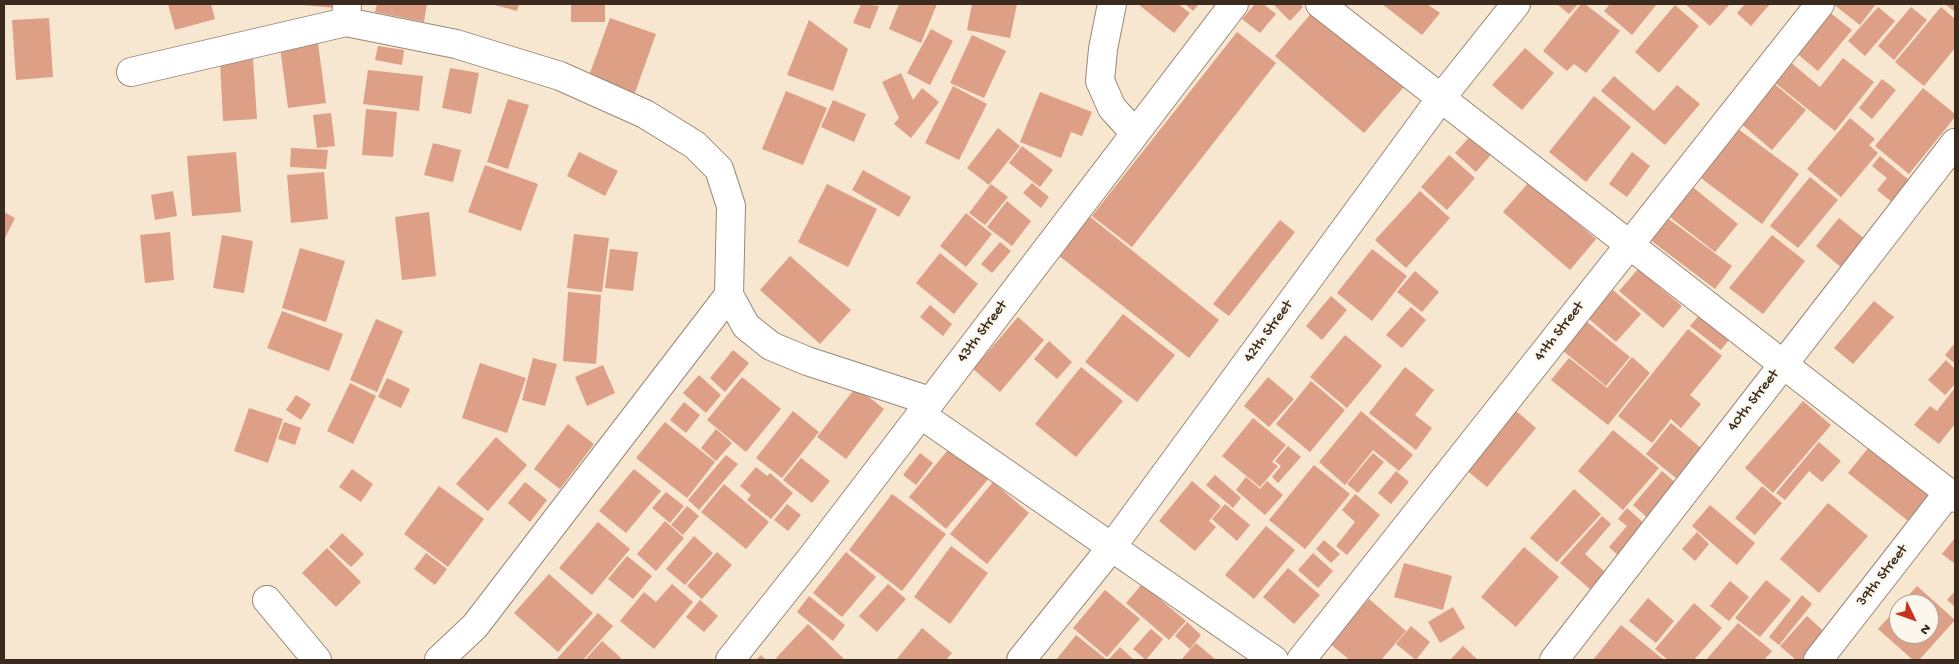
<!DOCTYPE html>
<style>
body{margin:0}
#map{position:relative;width:1959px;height:664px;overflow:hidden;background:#f7e6d0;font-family:"Gochi Hand",sans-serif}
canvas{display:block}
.frame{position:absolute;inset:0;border:5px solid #3b2a1e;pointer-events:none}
.north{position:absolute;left:1889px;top:594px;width:50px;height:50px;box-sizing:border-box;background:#fbf7ec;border:1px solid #aea59a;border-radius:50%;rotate:132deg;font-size:14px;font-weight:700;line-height:20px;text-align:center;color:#3b2a1e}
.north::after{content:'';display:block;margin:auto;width:18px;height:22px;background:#c8321e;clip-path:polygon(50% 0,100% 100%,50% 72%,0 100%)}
</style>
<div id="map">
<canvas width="1959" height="664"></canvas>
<div class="frame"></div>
<div class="north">N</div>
</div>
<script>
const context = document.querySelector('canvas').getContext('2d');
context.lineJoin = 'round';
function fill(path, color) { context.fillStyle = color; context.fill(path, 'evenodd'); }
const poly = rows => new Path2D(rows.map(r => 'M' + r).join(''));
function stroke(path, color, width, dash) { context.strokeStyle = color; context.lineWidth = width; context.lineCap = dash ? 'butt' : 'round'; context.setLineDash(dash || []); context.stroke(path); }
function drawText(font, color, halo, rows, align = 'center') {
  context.font = font + ' "Gochi Hand",sans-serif'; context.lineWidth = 4.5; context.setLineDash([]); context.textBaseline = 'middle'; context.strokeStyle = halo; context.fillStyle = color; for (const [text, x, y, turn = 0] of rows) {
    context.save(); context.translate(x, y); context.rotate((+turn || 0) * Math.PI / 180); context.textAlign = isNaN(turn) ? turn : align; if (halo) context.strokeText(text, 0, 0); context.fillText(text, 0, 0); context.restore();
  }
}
const building = poly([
 [168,4,211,4,215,19,175,30],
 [290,4,337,4,337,8],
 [377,4,427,4,424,22,375,12],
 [491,4,519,4,517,11],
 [571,4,605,4,605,22,571,22],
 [861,4,879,6,870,29,853,23],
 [899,4,937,4,921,43,889,29],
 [972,4,1017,4,1010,38,967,30],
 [1138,4,1178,4,1190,13,1174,33],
 [1185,4,1199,4,1193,11],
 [1255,4,1263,4,1276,14,1260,33,1242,19],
 [1273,4,1300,4,1303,7,1290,21],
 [1319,4,1409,81,1364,133,1275,56],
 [1382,4,1427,4,1440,13,1422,35],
 [1557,4,1578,4,1569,14],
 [1581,4,1585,4,1620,31,1586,73,1574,64,1567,71,1543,51],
 [1610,4,1657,4,1632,35,1604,11],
 [1685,4,1730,4,1710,26],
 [1745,4,1770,4,1751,26,1737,13],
 [1833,4,1876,4,1860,25],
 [1945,4,1955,4,1955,12],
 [1675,5,1699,26,1659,73,1635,52],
 [1878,7,1895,21,1865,56,1848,41],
 [1911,7,1927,20,1894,60,1878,46],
 [1941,7,1955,19,1955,48,1924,86,1895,62],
 [1828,11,1852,30,1818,71,1795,52],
 [49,18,53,77,16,80,12,20],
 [610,18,656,34,632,101,586,84],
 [809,20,848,49,833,91,787,75],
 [931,29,953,41,930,85,907,73],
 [1237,32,1276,63,1132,247,1092,216],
 [972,35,1006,51,984,98,950,83],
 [318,43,326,103,288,108,280,47],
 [378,46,404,50,402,65,375,60],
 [1525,48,1554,73,1522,110,1492,85],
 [1843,58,1874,82,1835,131,1773,81,1789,61,1820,87],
 [253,59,257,119,223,121,220,61],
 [450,68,479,73,471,114,442,108],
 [368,70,423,76,419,111,363,104],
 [901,73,913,100,922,88,939,102,911,138,894,124,899,118,882,82],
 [1614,76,1654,111,1677,85,1700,104,1665,145,1601,91],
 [1882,79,1896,90,1872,119,1859,108],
 [1772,82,1806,110,1772,150,1738,121],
 [953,86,987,104,959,160,925,143],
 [1923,88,1955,114,1955,117,1909,174,1875,146],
 [786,91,827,108,803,165,762,149],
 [1040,92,1092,112,1082,136,1071,132,1061,158,1020,142],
 [1594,96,1631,127,1586,182,1549,152],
 [508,99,529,105,508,169,487,162],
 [833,100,866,114,854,142,821,127],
 [366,109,397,112,393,157,362,155],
 [331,113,335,146,317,148,313,115],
 [1850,118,1875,139,1869,145,1878,153,1841,197,1807,169],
 [998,128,1020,146,989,185,967,168],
 [1738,129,1799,174,1762,224,1701,178],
 [1474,132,1495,150,1476,172,1455,153],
 [433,143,461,150,453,182,424,175],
 [1022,146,1053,170,1040,187,1009,163],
 [291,148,328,150,326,169,290,167],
 [236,152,241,212,192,216,187,156],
 [579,152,618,171,605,196,567,176],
 [1632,152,1650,166,1627,197,1609,184],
 [1449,155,1475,178,1447,210,1421,187],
 [1880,156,1910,181,1892,202,1877,190,1887,178,1872,166],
 [485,165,538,184,521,231,468,212],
 [863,170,911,197,899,217,852,190],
 [324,172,328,219,291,223,287,175],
 [1810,177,1838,200,1798,248,1770,226],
 [1529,182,1596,239,1570,270,1503,212],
 [1032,183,1049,197,1041,208,1023,193],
 [827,184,877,209,848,267,798,242],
 [991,184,1008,197,985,225,969,213],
 [1689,184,1738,224,1715,252,1666,214],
 [173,191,177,216,155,220,151,195],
 [1420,191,1450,218,1406,268,1375,240],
 [1007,201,1031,221,1012,246,987,227],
 [4,212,15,218,4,240],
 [429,212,436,276,402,280,395,217],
 [966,213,992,234,966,267,940,246],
 [1662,214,1732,266,1715,289,1645,236],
 [1089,216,1219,320,1189,358,1058,255],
 [1839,218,1866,240,1843,269,1816,246],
 [1280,220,1295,232,1229,316,1213,304],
 [170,232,174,280,145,283,140,235],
 [574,234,609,238,602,292,567,288],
 [222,235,253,241,244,293,213,288],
 [1772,235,1805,261,1763,314,1729,288],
 [1000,242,1011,251,992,273,981,264],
 [300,248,345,261,326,322,282,308],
 [610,249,638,252,633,291,605,288],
 [1372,249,1407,276,1372,321,1337,293],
 [940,253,978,284,954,314,916,283],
 [790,256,851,310,820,344,760,290],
 [1638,269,1682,306,1663,328,1619,291],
 [1415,271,1439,292,1422,312,1397,292],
 [1613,290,1641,314,1616,342,1588,318],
 [568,292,601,295,596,364,563,361],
 [1331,296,1347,310,1322,340,1306,326],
 [1874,301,1894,317,1853,364,1834,348],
 [930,305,952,324,943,336,920,317],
 [1411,307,1426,320,1402,348,1386,335],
 [282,311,343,334,329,371,267,348],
 [1701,313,1731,337,1721,350,1690,326],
 [1123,314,1175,355,1137,402,1085,362],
 [1018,317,1044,340,1000,392,973,369],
 [376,319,403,331,377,392,350,380],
 [1586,321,1630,357,1606,386,1562,350],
 [1688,329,1722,356,1690,395,1701,404,1681,428,1671,419,1652,443,1618,416],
 [1345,335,1382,366,1347,408,1310,377],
 [1049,341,1072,362,1057,379,1034,359],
 [1955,343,1955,364,1945,355],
 [733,350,749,363,725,392,710,378],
 [1632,357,1650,373,1608,425,1551,380,1569,358,1607,388],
 [533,358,557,364,545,406,522,400],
 [1946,360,1955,369,1955,384,1945,395,1928,380],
 [480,363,526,378,507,433,462,418],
 [603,365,615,393,587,406,575,377],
 [1081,367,1123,401,1076,457,1035,424],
 [1405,367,1434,390,1415,415,1432,428,1416,450,1369,413],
 [699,375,721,395,706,413,683,393],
 [742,377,781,409,746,452,707,420],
 [1268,377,1294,399,1269,427,1244,406],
 [387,378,410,389,401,408,378,397],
 [1311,381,1345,410,1310,452,1276,424],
 [350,383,376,396,353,444,327,431],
 [856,387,884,409,846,459,817,437],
 [1954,389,1955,424,1939,444,1914,425,1930,406,1937,411],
 [296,395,311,404,301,420,286,410],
 [1803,401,1831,425,1773,493,1745,468],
 [684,402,700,415,686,433,670,420],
 [249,408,283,419,268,463,234,451],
 [1514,409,1536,428,1487,487,1465,469],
 [793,411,819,432,782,478,756,458],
 [1361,411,1413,455,1399,471,1373,450,1345,485,1319,462],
 [1253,418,1286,445,1272,462,1278,466,1260,487,1222,456],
 [284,422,301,428,295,445,278,439],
 [665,422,715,462,687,498,636,458],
 [1671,423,1701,448,1676,478,1646,454],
 [568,424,594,444,560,489,534,469],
 [716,429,732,443,716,461,701,448],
 [1613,430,1659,468,1623,510,1578,471],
 [496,437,527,465,488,511,456,484],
 [1819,442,1841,461,1822,482,1809,471,1785,500,1776,493],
 [952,445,990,477,946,529,909,497],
 [1288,446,1301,457,1278,483,1272,477,1281,466,1275,461],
 [1869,447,1933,498,1912,524,1848,473],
 [920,453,933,463,916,485,903,475],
 [1373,453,1384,462,1358,493,1347,484],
 [726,455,738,464,699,510,688,500],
 [801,458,830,481,812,503,783,480],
 [1314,465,1350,494,1305,549,1269,520],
 [756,467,767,476,770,473,793,493,771,519,747,500,751,495,740,486],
 [352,469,373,484,361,502,339,487],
 [634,469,661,491,626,533,599,511],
 [1396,471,1409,482,1391,504,1378,493],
 [1662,471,1678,485,1649,519,1633,505],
 [1215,475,1241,498,1233,508,1206,485],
 [1246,477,1260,489,1267,481,1283,495,1265,515,1236,490],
 [1192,481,1221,506,1209,521,1216,527,1195,551,1159,521],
 [525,482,547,500,530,522,508,503],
 [993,482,1029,513,987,564,950,534],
 [724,484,769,522,746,549,701,512],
 [439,486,484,519,448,567,404,534],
 [1762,486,1782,503,1755,535,1735,518],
 [1574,489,1601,514,1557,562,1530,538],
 [666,492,684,506,670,523,652,508],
 [892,494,946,534,902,591,849,550],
 [1355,494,1380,515,1347,555,1336,546,1355,522,1342,510],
 [1828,503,1868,536,1819,593,1780,559],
 [787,504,801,515,788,531,774,520],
 [1225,504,1250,525,1237,541,1212,519],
 [1710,505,1755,543,1737,565,1692,526],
 [687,506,699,516,683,535,671,525],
 [1627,508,1647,526,1620,557,1609,547,1627,526,1618,519],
 [1602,516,1611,524,1585,554,1605,572,1590,589,1560,563],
 [665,521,684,538,656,571,637,554],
 [598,522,630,549,592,595,559,568],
 [1266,526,1295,550,1254,599,1225,575],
 [1697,532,1709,544,1695,561,1682,549],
 [342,533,364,554,351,567,329,547],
 [694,536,713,553,685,585,666,569],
 [1955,538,1955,564,1942,554],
 [1324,540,1340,554,1331,563,1316,549],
 [951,546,988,573,950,624,914,597],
 [1524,547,1559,577,1516,627,1481,597],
 [327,548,361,582,336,607,302,573],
 [717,552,732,565,702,599,687,586],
 [846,552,876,577,842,617,813,593],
 [426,553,447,569,435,585,414,569],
 [1313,553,1333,571,1318,588,1298,570],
 [627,556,652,576,633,599,608,579],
 [1404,563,1452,576,1443,610,1394,597],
 [1288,568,1320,595,1294,624,1263,597],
 [549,574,593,613,558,652,514,613],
 [1766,580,1791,600,1760,637,1735,618],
 [1730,581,1749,597,1729,621,1710,606],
 [672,584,693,602,654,649,620,621,644,592,656,602],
 [888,584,906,599,877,632,859,616],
 [1142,584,1186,621,1169,640,1126,603],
 [1917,586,1955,620,1919,660,1913,660,1878,629,1899,606,1899,634,1929,634,1929,604,1901,604],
 [1105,590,1140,619,1107,657,1073,628],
 [1955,591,1955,607,1947,600],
 [1802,595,1812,604,1779,645,1769,637],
 [809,596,845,625,833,641,797,612],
 [1648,598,1674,621,1656,643,1629,621],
 [1369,599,1406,631,1381,660,1350,660,1330,644],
 [700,600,718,616,704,632,686,617],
 [1694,603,1722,628,1694,660,1668,660,1655,649],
 [1453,607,1465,628,1440,643,1428,622],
 [598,613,613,626,583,660,556,660],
 [1807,616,1829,636,1808,660,1796,660,1780,646],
 [1187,622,1201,635,1190,649,1175,636],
 [1738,623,1772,651,1764,660,1706,660],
 [808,624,845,660,778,660,776,658],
 [1621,625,1664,660,1593,660],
 [1411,626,1430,642,1416,660,1396,644],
 [922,628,952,653,946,660,896,660],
 [1151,629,1163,639,1146,660,1133,649],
 [1076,635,1107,660,1056,660],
 [602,641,621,658,619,660,585,660],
 [1196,643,1216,660,1181,660],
 [1463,646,1478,660,1450,660],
 [1120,647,1134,660,1108,660],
 [761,655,766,660,756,660]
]);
const street = poly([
 [1112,4,1103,49,1100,81,1112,108,1135,133],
 [1320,4,1955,498],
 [346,22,456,44,560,76,645,114,695,145,719,169,731,206,729,295,746,326,771,346,807,361,930,401],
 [131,72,346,22,347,4],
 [920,414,1274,660],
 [267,600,317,660],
 [439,660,475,626,729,295],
 [730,660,812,557,1234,4],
 [1021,660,1111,548,1441,98,1516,4],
 [1301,660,1820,4],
 [1554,660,1955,143],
 [1818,660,1948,493]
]);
const streetNames = [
 ["43th Street",983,332,-53],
 ["42th Street",1269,332,-54],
 ["41th Street",1560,332,-52],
 ["40th Street",1754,401,-52],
 ["39th Street",1883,576,-52]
];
fill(building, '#de9f87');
stroke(street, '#987', 30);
stroke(street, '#fff', 28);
drawText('15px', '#3b2a1e', '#fbf7ec', streetNames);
</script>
